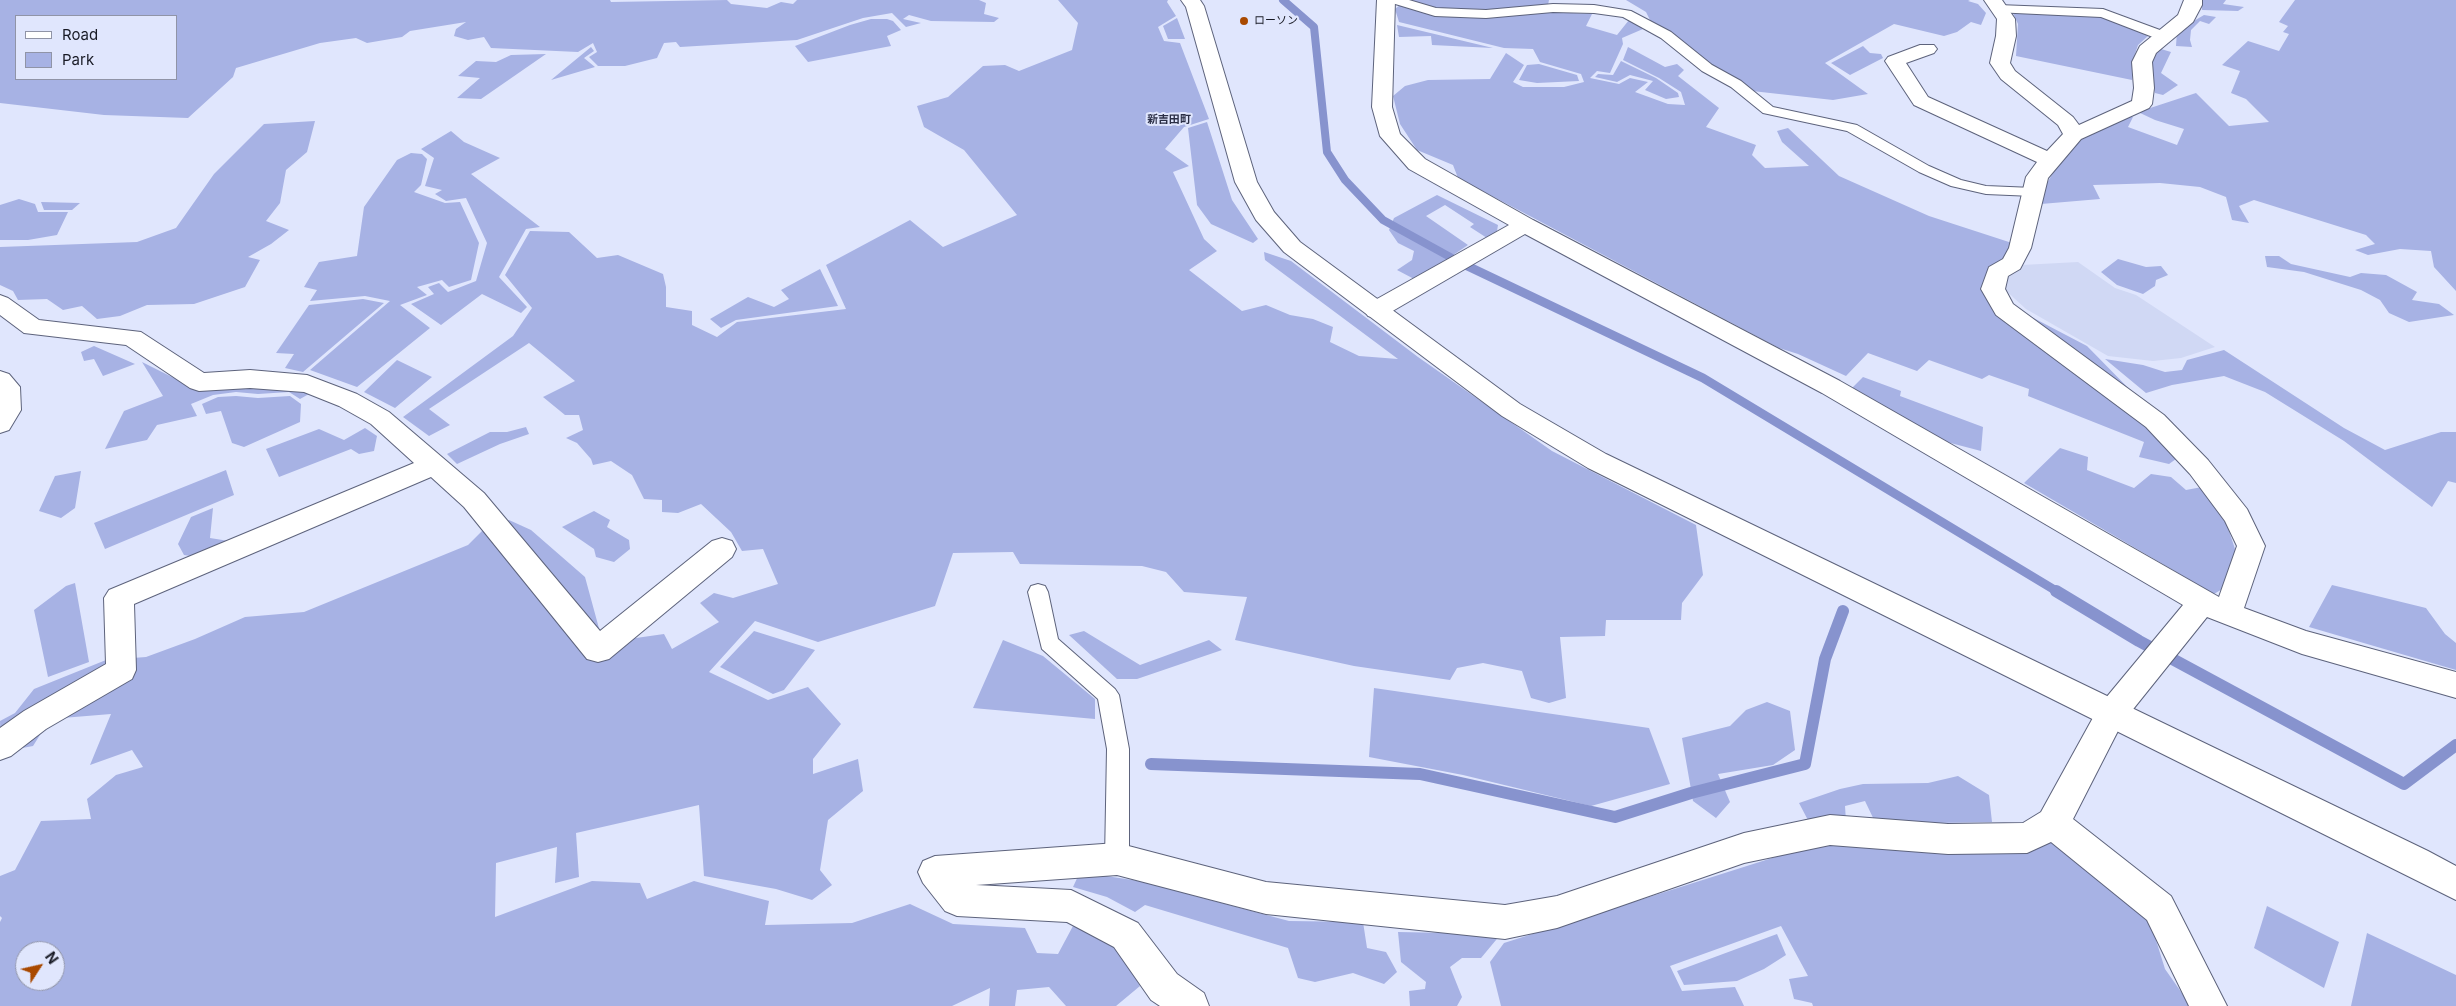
<!DOCTYPE html>
<meta charset="utf-8">
<style>
body{margin:0}
#map{position:relative;width:2456px;height:1006px;overflow:hidden;background:#e0e6fd;font-family:Inter,sans-serif}
canvas{display:block}
.legend{position:absolute;left:15px;top:15px;width:162px;height:65px;box-sizing:border-box;background:#e0e6fd;border:1px solid #9094a7;margin:0;padding:6px 9px;list-style:none;font-size:15px;color:#181a25}
.legend li{display:flex;align-items:center;gap:10px;height:25px}
.legend b{width:25px;border:1px solid #9094a7}
.north{position:absolute;left:15px;top:941px;width:50px;height:50px;box-sizing:border-box;background:#e0e6fd;border:1px solid #9094a7;border-radius:50%;rotate:55deg;font-size:14px;font-weight:700;line-height:20px;text-align:center;color:#181a25}
.north::after{content:'';display:block;margin:auto;width:18px;height:22px;background:#a94900;clip-path:polygon(50% 0,100% 100%,50% 72%,0 100%)}
</style>
<div id="map">
<canvas width="2456" height="1006"></canvas>
<ul class="legend">
<li><b style="height:6px;background:#fff"></b>Road</li>
<li><b style="height:14px;background:#a7b2e4"></b>Park</li>
</ul>
<div class="north">N</div>
</div>
<script>
const context = document.querySelector('canvas').getContext('2d');
context.lineJoin = 'round';
function fill(path, color) { context.fillStyle = color; context.fill(path, 'evenodd'); }
const poly = rows => new Path2D(rows.map(r => 'M' + r).join(''));
function stroke(path, color, width, dash) { context.strokeStyle = color; context.lineWidth = width; context.lineCap = dash ? 'butt' : 'round'; context.setLineDash(dash || []); context.stroke(path); }
function drawText(font, color, halo, rows, align = 'center') {
  context.font = font + ' Inter,"Noto Sans JP",sans-serif'; context.lineWidth = 4; context.setLineDash([]); context.textBaseline = 'middle'; context.strokeStyle = halo; context.fillStyle = color; for (const [text, x, y, turn = 0] of rows) {
    context.save(); context.translate(x, y); context.rotate((+turn || 0) * Math.PI / 180); context.textAlign = isNaN(turn) ? turn : align; if (halo) context.strokeText(text, 0, 0); context.fillText(text, 0, 0); context.restore();
  }
}
const built = poly([
 [2078,262,2115,288,2136,295,2215,347,2181,358,2153,361,2108,356,2026,309,2003,288,2006,275,2022,265]
]);
const green = poly([
 [0,0,610,0,611,2,727,0,731,4,767,8,781,2,793,4,797,0,979,0,986,3,984,14,999,18,994,22,931,21,909,15,903,19,921,23,906,27,892,13,863,18,797,40,680,47,676,42,664,43,657,58,625,66,598,66,589,57,597,52,593,43,578,52,491,48,484,37,468,40,454,36,456,29,466,22,410,31,402,37,367,43,356,38,320,43,236,68,233,77,188,118,104,115,0,103],
 [176,16,176,79,16,79,16,16],
 [1058,0,1168,0,1167,2,1176,16,1158,27,1164,41,1180,43,1209,119,1184,127,1165,149,1189,166,1173,172,1204,239,1217,251,1189,270,1242,311,1266,305,1290,315,1313,319,1333,327,1330,342,1359,356,1398,359,1265,260,1264,252,1291,261,1418,357,1552,451,1696,525,1703,575,1682,603,1681,620,1606,620,1605,636,1560,637,1566,698,1549,703,1531,698,1522,671,1483,663,1457,668,1450,680,1354,666,1235,640,1247,597,1184,592,1166,572,1142,566,1020,564,1013,552,953,553,935,606,818,642,755,621,709,672,768,700,808,687,841,724,813,759,813,774,858,759,863,791,828,820,820,870,832,885,812,900,776,889,704,876,699,805,576,833,579,877,555,883,557,847,496,863,495,917,592,881,640,883,647,899,694,881,769,901,765,925,852,923,910,904,953,924,1025,928,1037,953,1058,954,1073,926,1115,943,1140,986,1116,1006,1066,1006,1049,987,1017,990,1015,1006,989,1006,990,988,952,1006,0,1006,0,922,2,918,0,916,0,876,15,870,41,821,91,819,87,799,116,775,143,767,132,750,90,765,111,714,50,719,33,746,1,752,0,721,15,713,34,689,106,660,146,657,195,639,245,617,304,612,468,545,482,531,509,520,531,530,585,577,600,632,636,638,664,634,672,649,719,622,700,603,714,593,733,598,778,584,763,549,742,551,731,532,701,504,678,513,662,512,662,500,644,499,632,475,611,461,593,465,591,459,577,443,566,438,583,430,579,415,565,415,543,397,575,381,529,343,429,409,450,425,429,436,403,417,513,336,532,308,505,275,530,231,569,232,597,258,618,255,663,274,666,287,666,307,692,311,692,325,717,337,737,322,846,309,826,265,910,220,943,247,1017,215,964,150,924,127,917,106,948,97,983,66,1005,65,1019,71,1072,50,1078,23],
 [25,951,55,951,55,981,25,981],
 [1407,0,1549,0,1548,5,1485,12,1436,9],
 [1626,0,1970,0,1968,1,1978,4,1986,13,1981,25,1971,22,1957,32,1944,36,1894,24,1825,63,1868,94,1833,100,1752,91,1713,67,1652,24,1646,12],
 [2202,0,2226,0,2223,4,2244,7,2238,11,2202,10],
 [2295,0,2456,0,2456,291,2434,267,2431,251,2400,249,2368,255,2355,250,2375,244,2366,235,2254,200,2239,206,2249,223,2232,220,2226,197,2200,187,2160,183,2093,185,2100,199,2041,204,2046,185,2058,164,2082,137,2127,116,2133,117,2128,127,2177,145,2184,129,2155,120,2138,112,2196,93,2229,126,2269,122,2246,99,2231,93,2240,71,2222,65,2248,41,2279,51,2289,34,2283,32,2288,26,2279,22],
 [1400,5,1489,16,1550,12,1592,14,1586,26,1617,35,1629,20,1643,29,1622,38,1623,44,1610,73,1597,71,1590,78,1619,84,1630,78,1648,82,1635,92,1668,104,1685,105,1681,92,1659,78,1623,60,1628,47,1665,67,1677,64,1684,70,1678,76,1719,108,1706,127,1756,145,1752,155,1765,168,1809,166,1782,142,1777,131,1788,128,1839,176,1929,216,2012,243,2006,261,1986,285,2022,312,2087,346,2139,399,2145,424,2176,459,2169,464,2139,457,2144,442,2028,396,2029,389,1989,375,1982,379,1929,360,1917,371,1868,353,1846,376,1798,354,1779,348,1458,178,1453,165,1417,150,1400,124,1393,96,1405,86,1428,80,1490,79,1506,53,1524,65,1513,82,1523,87,1564,87,1584,82,1581,74,1540,62,1533,49,1504,48,1399,22,1395,9],
 [2013,13,2103,15,2148,36,2138,45,2134,57,2132,80,2016,56,2018,24],
 [2204,15,2216,17,2209,24,2200,21,2191,30,2190,40,2192,47,2176,46,2177,31],
 [1177,18,1185,39,1168,39,1163,26],
 [871,19,887,19,893,21,901,30,887,36,891,46,808,62,795,46,850,25],
 [1397,25,1493,48,1432,45,1431,36,1399,37],
 [1863,46,1870,53,1881,54,1883,58,1850,75,1831,63],
 [591,47,594,51,584,58,595,67,551,80],
 [2161,49,2171,52,2161,73,2178,85,2163,95,2155,93,2150,68,2153,55],
 [546,54,481,99,457,98,480,78,458,76,476,61,496,62,511,55],
 [1621,61,1656,78,1678,93,1679,97,1666,99,1645,90,1653,81,1630,75,1617,82,1595,77,1598,74,1613,75],
 [1539,64,1577,75,1579,81,1537,83,1519,80,1527,65],
 [315,121,307,152,286,170,280,203,266,221,289,230,271,244,248,257,260,260,245,287,194,304,147,305,120,316,97,319,82,306,63,310,47,299,18,300,13,291,0,285,0,247,137,242,176,228,214,174,264,124],
 [1207,122,1232,200,1258,239,1253,243,1211,224,1197,205,1188,128],
 [451,131,464,142,500,158,471,174,540,227,526,229,499,277,527,307,521,313,482,294,441,325,411,304,434,294,428,287,439,283,448,292,476,281,487,243,466,198,446,201,435,194,442,190,425,186,434,158,421,149],
 [411,153,422,154,427,159,421,185,414,192,445,203,460,202,479,243,471,280,449,287,442,280,417,287,427,295,400,305,430,328,357,387,310,370,390,301,365,296,310,301,317,290,304,287,319,262,357,256,364,207,397,160],
 [1437,195,1498,225,1497,231,1487,238,1470,227,1474,224,1445,205,1426,216,1468,245,1416,280,1397,270,1412,260,1414,251,1398,243,1389,230,1394,218],
 [19,199,35,204,38,212,68,212,57,235,28,240,0,240,0,205],
 [41,202,80,203,72,210,44,210],
 [2265,256,2279,256,2291,264,2350,277,2361,273,2386,275,2417,292,2412,300,2439,304,2454,315,2409,322,2389,313,2380,300,2361,290,2304,272,2267,267],
 [2118,259,2146,267,2161,266,2168,275,2156,280,2155,286,2143,294,2117,285,2101,272],
 [820,269,838,306,736,320,721,328,710,319,748,297,774,307,789,299,781,290],
 [363,299,384,303,303,372,285,368,294,354,276,353,309,305],
 [94,346,135,364,103,376,94,359,84,361,81,352],
 [2224,350,2344,428,2385,450,2441,432,2456,432,2456,483,2448,481,2432,507,2344,441,2265,392,2224,376,2172,385,2146,393,2105,359,2143,365,2165,372,2182,370,2187,360],
 [397,360,432,377,395,408,364,392],
 [142,362,194,388,300,388,309,394,300,399,289,392,258,394,236,392,213,395,191,404,197,416,157,425,147,440,105,449,124,411,163,396],
 [1863,377,1901,391,1900,396,1983,427,1981,451,1943,441,1852,388],
 [236,396,258,398,290,396,301,404,300,422,244,447,232,443,221,411,206,414,202,404,218,397],
 [526,427,529,434,500,444,457,464,447,454,490,432,507,432],
 [365,428,377,436,374,451,359,454,351,449,279,477,266,449,319,429,344,440],
 [2060,448,2088,457,2087,470,2134,488,2151,474,2171,477,2186,490,2202,487,2227,525,2236,552,2224,588,2214,594,2024,483],
 [226,470,234,495,105,549,94,523],
 [81,471,75,508,61,518,39,511,55,476],
 [213,508,210,538,235,542,197,557,184,555,178,544,191,517],
 [594,511,610,520,607,527,629,540,630,549,614,562,596,557,594,549,562,527],
 [75,583,89,662,48,677,34,610,66,586],
 [2332,585,2426,608,2445,634,2456,643,2456,670,2309,627],
 [754,631,815,650,784,690,773,694,720,667],
 [1084,631,1140,665,1209,640,1222,650,1137,679,1117,679,1069,635],
 [1003,640,1043,656,1095,699,1095,719,973,708],
 [1374,688,1649,728,1670,784,1591,806,1463,775,1369,757],
 [1767,702,1790,711,1795,750,1773,765,1718,774,1730,802,1716,818,1693,801,1682,738,1730,726,1746,710],
 [1958,776,1989,795,1992,822,1876,824,1865,801,1845,806,1846,821,1810,824,1799,803,1840,789,1863,784,1928,783],
 [2054,837,2146,908,2165,969,2191,1006,1813,1006,1812,1003,1794,999,1789,979,1808,976,1781,926,1670,966,1682,991,1735,987,1744,1006,1501,1006,1490,962,1504,943,1832,839],
 [1080,872,1139,881,1289,921,1363,922,1367,948,1386,952,1397,972,1384,984,1353,973,1315,982,1298,978,1288,948,1145,905,1135,912,1107,897,1073,887],
 [2267,906,2339,942,2324,988,2254,948],
 [1398,932,1501,934,1481,958,1462,958,1450,967,1462,997,1457,1006,1410,1006,1409,991,1425,989,1426,982,1401,962],
 [2367,933,2456,975,2456,1006,2351,1006],
 [1777,934,1786,955,1764,969,1737,981,1684,985,1677,971]
]);
const streamFar2 = poly([
 [1283,0,1314,27,1327,152,1345,180,1383,220,1461,263]
]);
const streamFar1 = poly([
 [1459,262,1703,378,2058,592]
]);
const stream = poly([
 [2056,591,2139,641,2404,784,2456,745],
 [1151,764,1420,774,1615,817,1691,793,1805,764,1825,659,1843,611]
]);
const lane = poly([
 [1390,0,1409,0,1436,8,1486,10,1553,4,1594,5,1631,11,1671,32,1712,65,1741,81,1773,107,1857,125,1929,166,1961,180,1986,186,2033,188,2040,192,2033,196,1986,194,1951,186,1919,172,1847,131,1763,113,1731,87,1702,71,1661,38,1623,17,1594,13,1553,12,1486,18,1435,16,1392,3,1390,0],
 [1998,5,2103,9,2168,33,2170,36,2163,40,2158,39,2101,17,1994,12,1992,9,1994,6,1998,5],
 [1038,584,1045,586,1048,592,1058,639,1115,689,1119,695,1129,749,1129,859,1125,866,1117,870,1109,866,1105,859,1107,749,1098,699,1042,649,1028,592,1031,586,1038,584]
]);
const street = poly([
 [1377,0,1395,0,1392,107,1400,134,1425,159,1533,220,1840,381,2219,597,2237,546,2225,521,2190,474,2146,427,1996,315,1981,289,1989,267,2003,259,2009,248,2026,177,2037,162,1914,105,1885,61,1888,57,1920,45,1934,45,1937,49,1934,53,1906,63,1928,97,2047,151,2063,134,2058,125,2001,79,1990,63,1996,36,1997,19,1984,0,2002,0,2015,19,2016,36,2010,63,2015,71,2073,117,2079,125,2132,101,2134,88,2132,62,2140,46,2178,15,2184,0,2202,0,2202,5,2193,22,2156,53,2152,62,2154,88,2152,104,2149,108,2081,139,2048,178,2031,248,2020,269,2008,276,2005,289,2013,304,2164,415,2208,460,2247,509,2265,546,2244,608,2306,631,2456,672,2456,698,2302,654,2207,617,2122,723,2073,819,2171,896,2227,1006,2189,1006,2147,920,2051,842,2027,853,1948,854,1830,845,1744,863,1557,928,1505,939,1266,914,1117,875,976,885,1071,890,1138,923,1177,974,1204,993,1209,1006,1160,1006,1151,1000,1114,947,1067,922,957,916,945,911,923,883,918,872,923,861,935,856,1117,843,1266,882,1505,905,1557,896,1744,833,1830,815,1948,824,2023,823,2041,812,2100,705,2183,605,1822,393,1525,234,1384,316,1376,318,1368,316,1364,310,1368,304,1509,225,1409,169,1380,136,1372,107,1377,0],
 [0,295,8,298,39,320,141,332,204,373,250,370,307,375,357,394,389,412,484,493,600,631,712,541,722,538,732,541,736,549,732,557,609,659,598,662,587,659,464,507,431,477,134,604,136,670,132,679,46,729,11,756,0,760,0,728,24,711,106,664,104,598,109,590,414,463,371,424,339,406,304,392,250,388,199,391,190,388,126,345,24,333,0,315,0,295],
 [0,371,9,374,20,387,21,410,9,430,0,433,0,371]
]);
const secondary = poly([
 [1181,0,1200,0,1204,6,1257,182,1274,212,1300,242,1520,404,1606,454,2428,851,2456,866,2456,900,1588,468,1502,416,1284,252,1256,220,1235,182,1186,7,1181,0]
]);
const markers = [
 [1244,21,5,"#a94900"]
];
const farPoinames = [
 ["ローソン",1254,21]
];
const farNeighbourhoodnames = [
 ["新吉田町",1169,120]
];
fill(built, '#d0d8f4');
fill(green, '#a7b2e4');
stroke(streamFar2, '#8793ce', 8);
stroke(streamFar1, '#8793ce', 9);
stroke(stream, '#8793ce', 12);
stroke(lane, '#5d637c', 2);
stroke(street, '#5d637c', 2);
stroke(secondary, '#5d637c', 2);
fill(lane, '#fff');
fill(street, '#fff');
fill(secondary, '#fff');
for (const [x, y, r, color] of markers) { const dot = new Path2D(); dot.arc(x, y, r, 0, 2 * Math.PI); context.fillStyle = color; context.fill(dot); stroke(dot, '#e0e6fd', 2); }
drawText('11px', '#181a25', '#e0e6fd', farPoinames, 'left');
drawText('bold 11px', '#2a2e45', '#e0e6fd', farNeighbourhoodnames);
</script>
